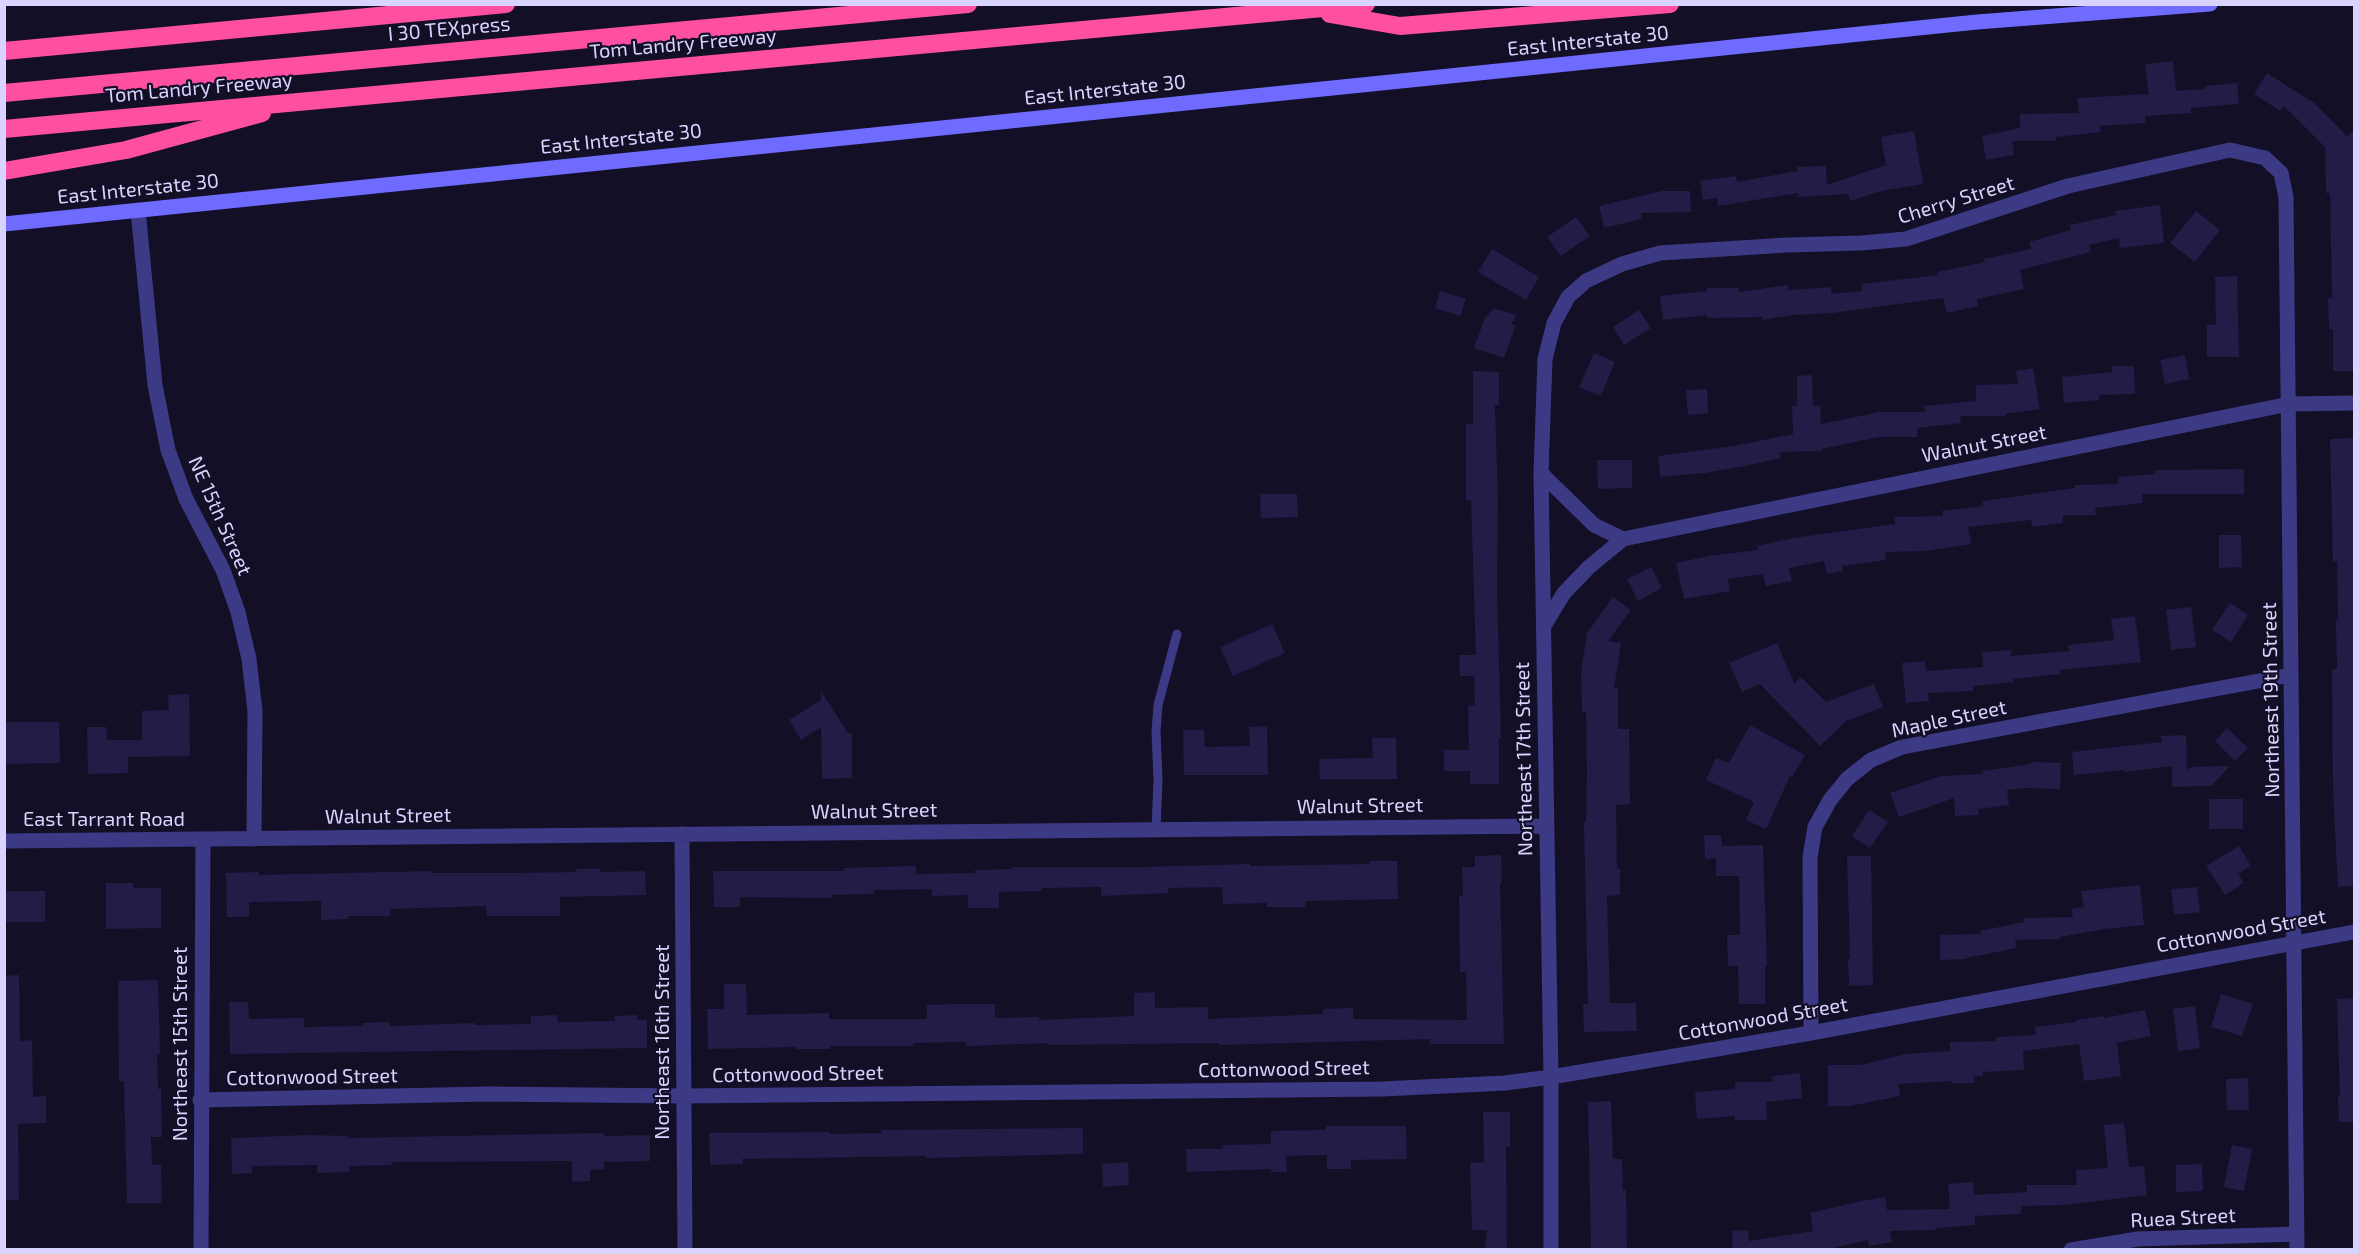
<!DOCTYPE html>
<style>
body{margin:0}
#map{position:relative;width:2359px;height:1254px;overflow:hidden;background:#130f26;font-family:"Exo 2",sans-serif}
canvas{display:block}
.frame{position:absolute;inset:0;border:6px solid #d9d4ff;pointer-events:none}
</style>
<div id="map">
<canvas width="2359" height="1254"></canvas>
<div class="frame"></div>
</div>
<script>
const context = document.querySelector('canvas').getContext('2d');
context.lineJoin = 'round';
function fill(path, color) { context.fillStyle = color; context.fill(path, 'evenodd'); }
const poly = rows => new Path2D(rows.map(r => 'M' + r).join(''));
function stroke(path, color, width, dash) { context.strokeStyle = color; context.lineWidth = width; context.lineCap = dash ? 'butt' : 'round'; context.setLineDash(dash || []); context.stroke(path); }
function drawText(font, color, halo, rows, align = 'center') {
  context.font = font + ' "Exo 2",sans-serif'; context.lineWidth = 4.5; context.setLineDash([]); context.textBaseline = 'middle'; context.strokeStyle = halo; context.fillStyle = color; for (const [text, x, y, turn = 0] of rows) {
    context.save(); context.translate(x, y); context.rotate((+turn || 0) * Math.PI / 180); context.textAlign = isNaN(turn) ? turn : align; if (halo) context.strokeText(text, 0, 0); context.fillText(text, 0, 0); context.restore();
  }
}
const building = poly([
 [2173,61,2176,91,2205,89,2205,86,2237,83,2239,104,2191,108,2191,113,2145,116,2146,123,2100,126,2101,132,2056,137,2056,141,2012,141,2014,155,1986,160,1982,136,2020,128,2020,114,2079,113,2077,98,2149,94,2145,64],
 [2267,73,2314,103,2347,136,2355,130,2355,371,2333,371,2333,329,2329,329,2328,298,2332,298,2330,193,2326,193,2325,147,2284,106,2280,111,2254,94],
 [1914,131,1923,184,1881,191,1850,201,1848,194,1798,197,1798,193,1718,206,1717,198,1703,200,1700,181,1736,176,1737,182,1797,171,1797,167,1826,166,1827,185,1886,165,1881,137],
 [1662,191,1690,191,1691,212,1641,213,1642,219,1604,228,1599,206],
 [2160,205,2164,243,2120,248,2119,238,2089,245,2091,252,2020,270,2024,289,1977,299,1978,306,1947,313,1943,298,1832,313,1793,315,1762,320,1762,317,1707,318,1707,315,1663,320,1660,296,1707,291,1707,288,1739,288,1739,292,1788,285,1788,290,1831,287,1831,294,1862,291,1862,284,1938,275,1938,272,1985,262,1984,259,2031,249,2029,242,2071,230,2070,225,2116,215,2115,211],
 [2196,211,2220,230,2195,262,2170,243],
 [1576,217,1590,236,1561,256,1547,237],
 [1492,249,1539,277,1526,300,1478,272],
 [2237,276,2239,357,2207,357,2207,325,2216,325,2215,277],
 [1440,291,1466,299,1460,316,1435,308],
 [1493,308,1517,315,1511,324,1516,325,1504,358,1474,348,1486,315,1488,316],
 [1639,310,1651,328,1624,345,1613,327],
 [1594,353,1615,362,1601,396,1579,387],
 [2185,355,2189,379,2165,384,2160,360],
 [2112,366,2134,366,2135,394,2099,395,2099,400,2064,403,2062,377,2112,372],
 [2033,368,2040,409,2005,414,2005,416,1960,416,1961,423,1917,428,1917,437,1879,437,1821,449,1821,451,1779,452,1781,458,1745,466,1705,473,1660,477,1658,456,1734,446,1793,434,1792,406,1797,406,1797,376,1812,375,1813,406,1820,406,1821,424,1880,412,1925,412,1924,406,1976,401,1976,385,2018,384,2016,371],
 [1473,371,1499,372,1499,405,1495,405,1498,499,1497,590,1501,738,1499,738,1499,784,1470,784,1470,771,1444,771,1444,750,1469,750,1468,706,1475,706,1474,676,1460,676,1459,655,1476,655,1471,500,1466,500,1466,424,1473,423],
 [1707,389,1708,413,1688,415,1686,390],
 [2355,438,2355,886,2338,887,2333,791,2332,669,2337,669,2336,620,2338,620,2337,562,2333,562,2330,439],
 [1597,460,1632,460,1632,488,1598,489],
 [2244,469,2244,494,2142,494,2143,503,2095,508,2096,515,2063,515,2063,523,2032,527,2031,520,1968,527,1971,544,1927,551,1885,552,1886,560,1842,566,1843,571,1827,574,1824,561,1789,568,1792,581,1766,586,1763,574,1728,579,1730,591,1684,599,1676,563,1709,556,1758,550,1757,546,1793,538,1895,524,1895,517,1943,516,1942,511,1983,506,1983,501,2075,488,2075,485,2118,484,2118,477,2155,474,2155,470],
 [1260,494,1297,494,1298,517,1261,518],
 [2219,535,2241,535,2242,567,2219,568],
 [1651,567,1662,588,1638,601,1627,579],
 [1613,597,1631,610,1608,641,1621,643,1614,688,1618,688,1618,729,1629,729,1630,804,1616,805,1617,869,1620,869,1620,895,1607,896,1610,1003,1636,1003,1637,1031,1584,1032,1583,1004,1588,1004,1584,822,1586,822,1587,774,1586,711,1582,712,1581,673,1587,633],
 [2230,603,2248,615,2231,642,2212,630],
 [2191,607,2196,647,2171,650,2166,610],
 [2135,616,2141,662,2060,670,2060,674,2013,679,2014,682,1973,686,1973,691,1928,693,1929,701,1906,703,1902,663,1925,661,1926,671,1983,667,1982,652,2011,650,2011,656,2069,651,2068,645,2114,640,2111,619],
 [1272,624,1285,653,1233,676,1220,647],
 [1777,643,1794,683,1801,677,1826,702,1874,684,1883,707,1846,721,1820,746,1760,684,1742,692,1729,663],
 [821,691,848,733,852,733,852,778,822,779,821,727,801,740,789,720,821,700],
 [189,694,190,756,128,757,128,773,88,774,87,727,106,727,107,740,142,740,142,711,169,710,168,695],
 [5,722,59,722,60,763,6,764],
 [1750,725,1805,755,1792,777,1790,776,1766,829,1746,820,1754,802,1706,780,1716,758,1729,763],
 [1267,726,1268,775,1184,775,1183,730,1204,730,1205,747,1250,746,1249,727],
 [2227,728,2248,748,2235,761,2215,741],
 [2186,735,2187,770,2191,767,2230,766,2211,786,2172,787,2172,766,2125,772,2125,770,2074,775,2072,752,2162,742,2161,736],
 [1372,738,1396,738,1397,779,1320,779,1319,759,1373,758],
 [2031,762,2061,763,2060,789,2026,788,2007,790,2009,805,1978,809,1979,815,1955,816,1954,798,1899,817,1890,793,1941,776,1983,774,1983,771,2031,764],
 [2209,799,2243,799,2243,829,2209,829],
 [1869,810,1888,822,1870,848,1852,836],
 [1704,835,1721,835,1722,846,1763,845,1767,966,1765,966,1765,1004,1739,1004,1738,966,1728,966,1727,935,1740,935,1739,876,1716,876,1716,858,1705,859],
 [2239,846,2251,866,2238,874,2244,883,2225,895,2206,866],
 [1501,855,1502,882,1500,882,1504,1044,1430,1044,1430,1039,1219,1045,1219,1043,1049,1045,1049,1043,966,1046,966,1042,913,1043,913,1046,830,1046,830,1049,796,1049,796,1047,708,1049,707,1009,724,1009,724,984,746,984,747,1015,829,1013,829,1019,927,1019,927,1005,955,1004,995,1004,995,1018,1039,1017,1039,1020,1134,1016,1134,993,1155,992,1155,1008,1208,1007,1208,1019,1323,1014,1323,1009,1353,1008,1353,1019,1467,1020,1466,972,1460,972,1459,896,1463,896,1462,867,1475,867,1475,856],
 [1847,856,1871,856,1873,985,1849,986,1848,959,1850,959],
 [1370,861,1397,861,1398,899,1306,901,1306,907,1267,907,1267,903,1223,904,1222,887,1168,888,1168,893,1101,896,1101,887,1042,888,1042,891,999,892,999,908,968,908,968,895,932,896,932,889,874,890,874,894,831,895,831,898,740,897,740,907,714,907,713,871,844,871,844,868,916,866,916,874,975,873,975,870,1012,869,1012,867,1144,867,1250,864,1250,866,1370,864],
 [576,869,600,869,600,872,645,871,646,895,560,897,560,916,487,916,486,906,390,909,390,916,348,916,348,919,321,920,321,901,249,902,249,917,227,917,226,873,259,872,259,875,432,871,432,873,517,873,577,872],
 [106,883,133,883,133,888,161,888,161,928,106,929],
 [2140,885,2144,925,2104,929,2060,937,2060,939,2015,940,2017,948,1966,958,1966,959,1940,960,1940,935,1981,934,1980,931,2024,922,2024,918,2073,917,2071,909,2084,907,2081,891],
 [2197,887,2200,912,2174,915,2171,889],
 [4,891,45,891,45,922,4,922],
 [19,975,20,1041,32,1040,33,1097,46,1096,46,1123,18,1124,19,1200,4,1200,4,976],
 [158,980,160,1054,157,1054,158,1089,161,1089,162,1137,151,1137,152,1165,161,1165,162,1203,127,1203,124,1081,119,1081,118,981],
 [2221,994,2253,1004,2242,1036,2211,1027],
 [2355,998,2355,1122,2339,1122,2338,1096,2340,1096,2337,999],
 [229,1002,248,1002,249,1019,304,1018,304,1027,363,1026,363,1023,389,1022,390,1026,475,1023,475,1025,531,1024,531,1016,557,1015,558,1022,615,1021,615,1016,637,1015,637,1020,647,1020,647,1048,230,1054],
 [2195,1006,2200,1048,2178,1051,2173,1009],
 [2145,1010,2151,1036,2117,1043,2121,1076,2084,1081,2079,1044,2023,1051,2024,1070,1983,1072,1983,1076,1974,1076,1974,1083,1951,1083,1951,1081,1898,1084,1900,1096,1850,1106,1828,1106,1828,1065,1860,1065,1906,1054,1950,1051,1950,1042,1996,1041,1996,1037,2036,1035,2035,1027,2076,1022,2076,1020,2104,1016,2104,1018],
 [1800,1073,1802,1098,1766,1102,1767,1120,1735,1120,1735,1116,1697,1119,1695,1092,1735,1089,1735,1082,1773,1082,1772,1076],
 [2248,1078,2249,1110,2227,1110,2226,1079],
 [1611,1101,1613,1159,1622,1159,1623,1190,1626,1190,1627,1250,1591,1250,1588,1102],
 [1483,1112,1510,1112,1510,1147,1506,1147,1507,1250,1485,1250,1487,1230,1472,1230,1470,1163,1484,1162],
 [2124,1123,2129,1167,2144,1166,2147,1195,2064,1205,2021,1206,2021,1214,1975,1216,1975,1225,1936,1228,1937,1230,1890,1231,1892,1242,1869,1246,1868,1240,1824,1250,1733,1250,1732,1231,1748,1230,1749,1241,1813,1231,1810,1213,1861,1201,1885,1197,1887,1210,1950,1209,1948,1184,1973,1182,1974,1195,2027,1192,2027,1185,2077,1185,2076,1170,2108,1168,2104,1125],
 [1326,1126,1406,1126,1407,1159,1351,1160,1351,1169,1327,1169,1327,1155,1286,1156,1287,1172,1271,1172,1271,1169,1187,1172,1186,1149,1223,1149,1222,1145,1271,1144,1271,1131,1326,1130],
 [1083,1128,1083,1154,926,1158,926,1156,742,1159,743,1164,710,1165,709,1133,830,1132,830,1134,882,1133,881,1130],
 [603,1133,604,1136,650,1135,650,1161,604,1162,604,1169,590,1170,590,1181,572,1182,572,1161,392,1162,392,1165,349,1166,349,1172,317,1173,317,1165,252,1166,252,1173,232,1174,231,1138,307,1135,348,1136,348,1138],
 [2232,1145,2252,1149,2244,1191,2224,1187],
 [1128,1162,1129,1185,1103,1187,1102,1164],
 [2202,1164,2203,1191,2176,1192,2176,1165]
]);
const service = poly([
 [1156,829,1158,780,1156,731,1158,705,1177,634]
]);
const minor = poly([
 [138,210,155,385,168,450,186,499,223,570,238,612,249,659,255,711,254,839],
 [1541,473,1594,525,1623,539,2289,404,2354,403],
 [1545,624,1564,593,1589,567,1623,539],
 [682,834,685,1250],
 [1811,1033,1810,857,1815,827,1830,800,1847,779,1871,760,1902,747,2291,675],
 [200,1100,488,1094,683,1096,1382,1089,1505,1083,1551,1077,1811,1033,2354,932],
 [201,1250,203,839,1546,826],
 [1551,1250,1551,1077,1541,473,1545,359,1554,323,1568,297,1586,281,1622,264,1660,253,1787,245,1861,243,1906,239,2068,186,2230,150,2265,158,2281,173,2286,197,2297,1250],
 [2071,1250,2138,1239,2297,1234]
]);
const tertiary = poly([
 [4,841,203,839]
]);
const secondary = poly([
 [4,224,1977,22,2210,4]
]);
const motorway = poly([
 [1330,14,1400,26,1670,4],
 [4,51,506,4],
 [4,93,968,4],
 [4,129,1366,4],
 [4,171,126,150,262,113]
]);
const streetNames = [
 ["I 30 TEXpress",449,29,-5],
 ["East Interstate 30",1588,41,-6],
 ["Tom Landry Freeway",683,44,-5],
 ["Tom Landry Freeway",199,88,-5],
 ["East Interstate 30",1105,90,-6],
 ["East Interstate 30",621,139,-6],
 ["East Interstate 30",138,189,-6],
 ["Cherry Street",1956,200,-17],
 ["Walnut Street",1984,444,-11],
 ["NE 15th Street",220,516,66],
 ["Northeast 19th Street",2271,700,-91],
 ["Maple Street",1949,719,-12],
 ["Northeast 17th Street",1524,759,-91],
 ["Walnut Street",1360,806,-1],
 ["Walnut Street",874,811,-1],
 ["Walnut Street",388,816,-1],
 ["East Tarrant Road",104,819],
 ["Cottonwood Street",2241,931,-10],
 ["Cottonwood Street",1763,1019,-10],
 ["Northeast 16th Street",662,1042,-90],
 ["Northeast 15th Street",180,1044,-90],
 ["Cottonwood Street",1284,1069,-1],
 ["Cottonwood Street",798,1074,-1],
 ["Cottonwood Street",312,1077,-1],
 ["Ruea Street",2183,1218,-3]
];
fill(building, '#241b47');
stroke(service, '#3d3a85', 9);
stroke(minor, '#3d3a85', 15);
stroke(tertiary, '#3d3a85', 15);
stroke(secondary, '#6f6bff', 15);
stroke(motorway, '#ff4fa3', 18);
drawText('20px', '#d9d4ff', '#130f26', streetNames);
</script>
